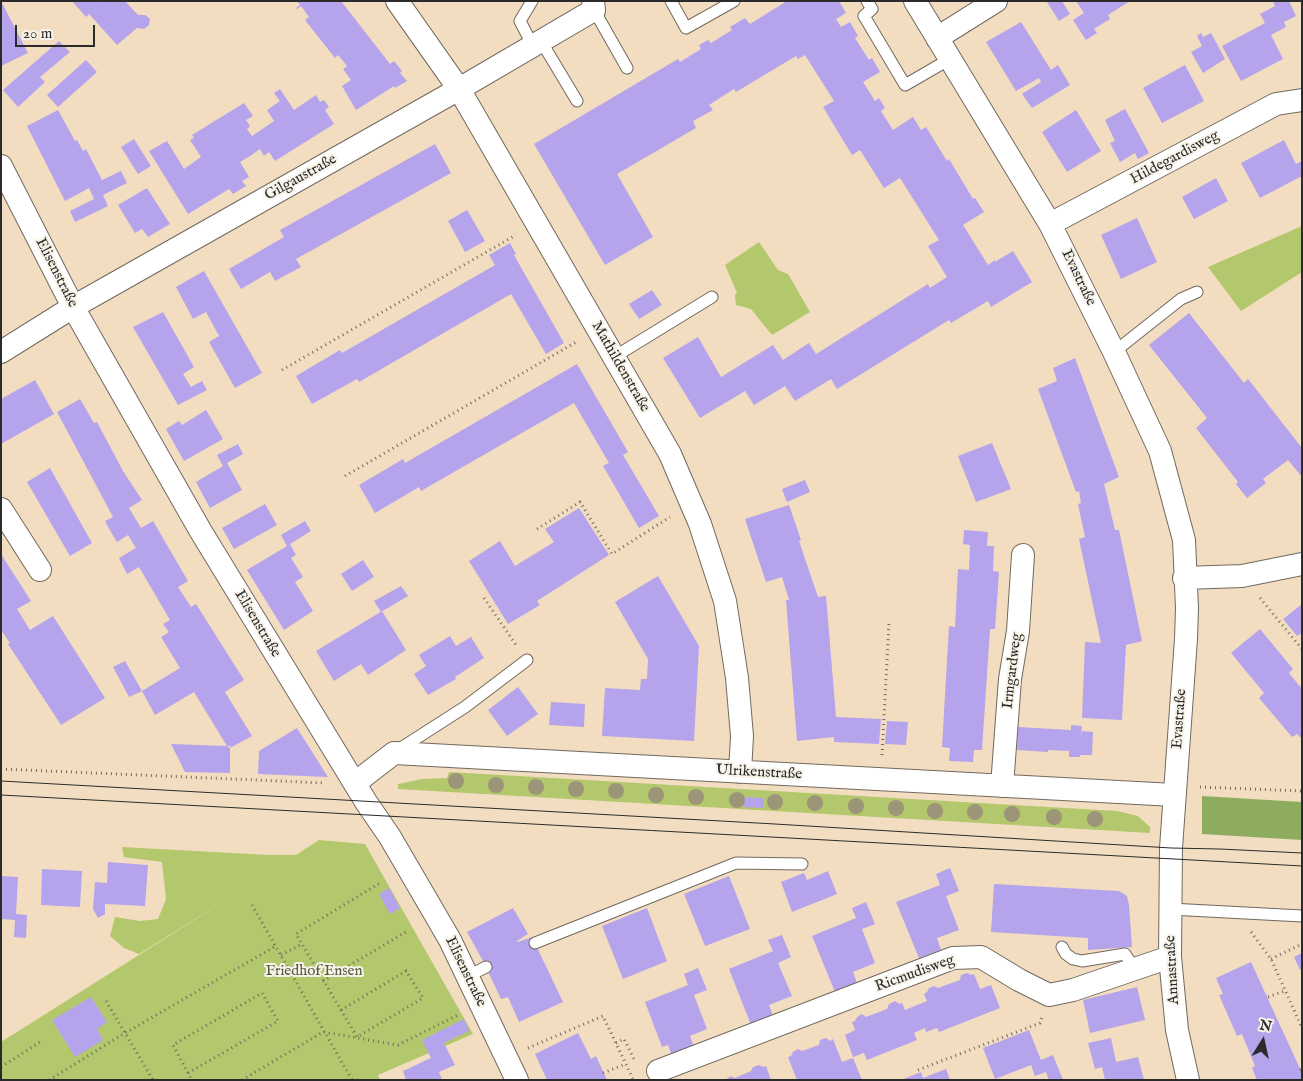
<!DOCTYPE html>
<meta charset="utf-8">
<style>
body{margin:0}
#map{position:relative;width:1303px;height:1081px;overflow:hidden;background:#f3ddc0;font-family:"IM FELL English",serif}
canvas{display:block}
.frame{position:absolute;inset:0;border:2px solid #2b2b2b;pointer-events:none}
.north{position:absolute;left:1238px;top:1016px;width:50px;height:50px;-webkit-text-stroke:4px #f7f3e8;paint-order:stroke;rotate:10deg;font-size:14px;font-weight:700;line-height:20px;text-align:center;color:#2b2b2b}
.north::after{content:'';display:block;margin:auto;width:18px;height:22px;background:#2b2b2b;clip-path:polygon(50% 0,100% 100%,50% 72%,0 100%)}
.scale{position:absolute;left:15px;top:25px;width:80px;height:22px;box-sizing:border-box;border:2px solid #2b2b2b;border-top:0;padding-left:6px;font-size:15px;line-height:18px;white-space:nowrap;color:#2b2b2b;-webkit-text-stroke:4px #f7f3e8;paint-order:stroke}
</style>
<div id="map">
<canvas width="1303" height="1081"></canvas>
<div class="frame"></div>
<div class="north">N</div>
<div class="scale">20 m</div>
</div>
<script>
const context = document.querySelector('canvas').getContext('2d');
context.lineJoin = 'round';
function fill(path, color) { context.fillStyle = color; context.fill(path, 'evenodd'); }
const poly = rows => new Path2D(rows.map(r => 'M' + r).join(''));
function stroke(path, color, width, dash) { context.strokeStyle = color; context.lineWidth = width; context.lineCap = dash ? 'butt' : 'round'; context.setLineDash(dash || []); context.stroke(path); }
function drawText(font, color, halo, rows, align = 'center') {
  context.font = font + ' "IM FELL English",serif'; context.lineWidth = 4; context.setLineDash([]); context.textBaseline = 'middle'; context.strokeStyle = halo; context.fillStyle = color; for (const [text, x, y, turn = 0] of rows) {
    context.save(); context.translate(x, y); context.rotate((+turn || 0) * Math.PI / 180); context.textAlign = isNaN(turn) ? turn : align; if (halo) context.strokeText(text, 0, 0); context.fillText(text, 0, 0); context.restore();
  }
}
const green = poly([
 [1302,226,1302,272,1241,311,1208,267],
 [759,242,778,270,788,274,810,312,772,335,751,309,736,305,735,295,737,293,725,265],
 [449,772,1117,811,1138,816,1150,827,1150,833,398,789,398,784,408,782,421,779,447,778],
 [319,840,365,844,473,1034,378,1075,380,1080,1,1080,1,1042,234,895,139,954,124,948,110,936,115,917,140,921,158,919,166,899,162,862,124,857,122,847,268,855,296,855]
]);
const forest = poly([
 [1202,796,1302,802,1302,840,1202,834]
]);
const building = poly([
 [1,1,28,53,1,66],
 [72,1,102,1,103,3,104,1,125,1,138,15,145,15,150,19,149,25,144,29,137,28,117,45,89,14,86,17],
 [297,1,341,1,390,64,394,61,402,71,400,73,407,81,395,88,394,86,356,110,342,86,351,80,343,69,347,66,338,55,335,58,305,20,309,17,301,6,297,9,296,8,300,5],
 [787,1,839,1,846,13,836,19,841,27,850,22,858,36,855,38,869,60,872,58,880,72,863,82,875,101,879,98,885,108,881,111,893,130,913,117,921,130,926,127,947,161,949,159,973,199,975,198,984,212,963,225,988,265,995,260,995,262,1013,251,1032,282,991,307,988,301,951,323,949,320,837,389,831,379,795,401,785,386,754,405,745,391,700,418,663,358,698,337,721,377,773,345,783,360,809,343,816,354,928,284,930,288,947,277,928,246,939,240,900,178,884,188,860,150,852,155,823,107,834,101,805,55,798,59,796,56,736,92,734,89,709,105,713,110,693,121,696,128,617,174,653,237,605,265,534,144,678,59,680,62,701,49,699,45,708,40,711,43,732,30,730,27,745,18,750,24],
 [1048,1,1062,1,1070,14,1059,21,1047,2],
 [1076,1,1130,1,1108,15,1110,19,1094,29,1097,33,1086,40,1073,20,1084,13],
 [1273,1,1289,1,1296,16,1284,22,1286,27,1271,35,1283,59,1241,81,1222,46,1265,23,1260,14,1275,6],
 [1021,22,1051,70,1058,65,1070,85,1032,108,1022,94,1041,82,1039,78,1016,91,986,42],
 [1201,33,1203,37,1211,33,1225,59,1203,73,1191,52,1202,46,1197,36],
 [59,41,70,52,40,77,45,82,18,107,3,90],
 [86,60,97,72,58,107,47,95],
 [1185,65,1204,101,1162,123,1143,88],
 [280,89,294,110,316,95,320,102,324,100,329,107,325,110,334,124,275,161,269,152,264,156,260,149,250,156,240,162,249,177,242,181,246,186,233,194,229,189,188,214,149,151,167,141,184,169,201,157,190,140,194,138,192,135,244,103,253,116,246,120,250,126,247,129,252,136,274,121,267,110,280,101,274,93],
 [1125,109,1149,153,1138,159,1135,153,1120,162,1110,143,1115,141,1105,120],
 [58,110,75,141,77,140,83,151,86,149,102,180,121,171,127,183,103,195,108,206,75,222,70,211,94,199,89,188,65,201,27,126],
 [1076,110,1101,151,1067,172,1042,132],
 [134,139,151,166,138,174,121,147],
 [1284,140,1296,164,1302,161,1302,176,1260,198,1241,163],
 [435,144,451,173,296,259,301,267,275,281,270,272,241,289,229,269,284,237,280,230],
 [1216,178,1228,201,1194,219,1182,197],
 [147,188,170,224,148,237,142,229,135,233,118,205],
 [467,210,485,241,465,252,448,221],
 [1137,218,1157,262,1121,279,1101,235],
 [510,243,516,254,514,255,564,343,546,354,511,294,359,382,357,379,312,404,296,376,340,350,342,353,495,265,489,255],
 [204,271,262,373,235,388,209,342,219,336,206,312,193,319,176,287],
 [652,290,662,305,639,319,629,304],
 [163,312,194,367,183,374,191,387,202,381,207,390,178,405,133,327],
 [1189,313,1244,383,1248,379,1302,448,1302,477,1288,460,1263,479,1266,483,1247,498,1236,484,1238,482,1196,428,1207,418,1149,345],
 [1075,358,1119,477,1104,484,1115,530,1119,530,1142,641,1126,645,1122,720,1082,718,1085,642,1101,643,1079,539,1085,537,1078,504,1081,503,1079,491,1076,492,1038,389,1057,381,1053,368],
 [577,364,628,452,623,455,659,516,639,528,603,466,609,463,574,403,421,491,419,487,375,513,359,485,403,459,405,463],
 [35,380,54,414,1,444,1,399],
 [80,399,94,423,97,422,123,471,142,500,129,508,141,528,153,521,188,581,178,587,191,607,196,604,244,680,225,692,252,736,230,748,231,746,227,746,194,692,155,715,142,691,180,668,161,637,169,632,163,624,170,620,139,567,127,574,119,558,136,548,128,535,117,542,111,532,105,521,113,517,57,412],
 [206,410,223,439,184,461,166,429,179,421,182,425],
 [992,443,1011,489,976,502,958,456],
 [238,444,243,454,227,463,242,490,210,508,196,482,223,466,217,455],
 [50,468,92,543,70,556,27,482],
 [805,480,810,492,787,502,782,489],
 [265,504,277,525,234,549,222,528],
 [789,505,801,540,799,541,818,597,826,596,836,717,881,719,879,744,834,742,834,737,797,741,786,600,789,600,782,577,766,582,745,519],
 [579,508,609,555,537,601,540,605,508,624,469,561,500,541,515,566,554,542,545,529],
 [305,521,311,531,290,544,296,555,291,558,303,577,295,582,313,611,284,630,247,570,287,546,281,535],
 [964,530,988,532,987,546,994,546,993,571,999,572,995,629,990,629,982,750,974,750,973,762,949,761,950,748,942,747,949,626,955,627,958,569,969,570,970,545,963,544],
 [1,554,31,601,17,609,30,630,53,616,105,698,61,725,8,644,10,643,1,630],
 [363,560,374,577,352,591,341,574],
 [658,576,699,646,694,741,602,736,605,688,640,690,641,679,647,679,648,659,615,602],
 [401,586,408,596,381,612,374,601],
 [1301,605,1302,633,1297,636,1283,619],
 [382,611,406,650,368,675,361,664,334,681,316,651],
 [1260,629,1293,669,1289,673,1302,689,1302,739,1297,734,1292,737,1259,698,1264,693,1231,653],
 [450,636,456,646,471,637,484,658,455,677,456,679,428,695,414,674,426,666,419,655],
 [125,661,142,691,129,697,113,667],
 [518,687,538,714,507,736,488,710],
 [551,702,585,704,584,727,549,725],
 [887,721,908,722,906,745,885,744],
 [1071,725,1082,726,1081,738,1082,731,1093,732,1092,755,1080,755,1080,757,1069,757,1069,751,1048,750,1048,752,1017,750,1018,727,1071,730],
 [297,728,328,777,258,774,259,751],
 [171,744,227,746,230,748,230,773,185,772],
 [743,797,763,798,763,808,743,807],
 [108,862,148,865,145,906,105,904,105,914,98,918,93,909,95,882,107,883],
 [950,868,959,891,946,896,959,930,937,938,941,950,919,958,896,902,940,885,936,874],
 [42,869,82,871,80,907,41,905],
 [828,871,837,894,792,912,781,882,804,873,807,880],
 [1,876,18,877,16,914,27,915,26,938,14,937,15,920,1,919],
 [729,876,750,929,705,946,684,894],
 [994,884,1119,891,1127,896,1129,905,1132,947,1088,950,1088,938,991,932],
 [389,888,400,908,390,914,379,894],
 [866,902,875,924,862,929,875,963,853,972,857,983,835,992,812,936,856,918,852,908],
 [513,908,528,934,517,941,518,942,532,937,563,1002,519,1022,508,997,501,999,483,961,467,932],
 [647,908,667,961,623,979,602,926],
 [782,935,791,957,778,963,792,996,769,1005,773,1016,751,1025,729,969,773,951,768,940],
 [1302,953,1302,969,1300,970,1294,957],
 [1251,962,1302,1073,1302,1080,1257,1080,1252,1068,1255,1066,1242,1034,1237,1036,1219,995,1223,994,1216,978],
 [698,968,707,990,694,995,707,1029,690,1036,694,1047,672,1056,668,1045,662,1047,645,1002,688,985,684,974],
 [967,973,971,975,974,974,980,989,991,985,1000,1008,939,1032,937,1028,926,1032,925,1028,914,1033,917,1040,867,1060,864,1053,853,1057,845,1035,855,1030,852,1022,855,1021,857,1017,862,1014,866,1017,887,1009,889,1004,895,1001,899,1004,902,1003,905,1010,927,1001,924,994,927,992,929,988,934,986,938,988,960,980,961,975],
 [1137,987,1145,1020,1090,1033,1083,1000],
 [91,997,107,1022,97,1029,103,1040,75,1057,52,1020],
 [464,1019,469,1031,444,1043,455,1065,439,1072,442,1080,406,1080,403,1071,431,1058,422,1040],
 [1029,1030,1041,1060,1053,1055,1063,1080,1049,1080,1046,1072,1035,1076,1031,1065,995,1079,983,1048],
 [578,1033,591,1059,596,1056,607,1080,547,1080,535,1054],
 [826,1038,830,1041,833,1039,842,1062,853,1058,862,1080,797,1080,788,1057,791,1056,793,1052,798,1049,802,1051,819,1045,820,1040],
 [1111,1038,1116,1062,1138,1057,1144,1080,1105,1080,1102,1067,1095,1069,1088,1043],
 [759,1065,763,1067,766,1066,771,1080,725,1080,731,1076,735,1078,751,1071,753,1067],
 [946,1069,950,1080,901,1080,921,1072,923,1078]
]);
const path = poly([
 [282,370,516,235],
 [345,476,578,341],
 [537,529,580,502,612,554,670,517],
 [484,598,516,645],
 [1260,598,1302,649],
 [882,755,889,623],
 [1,769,325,783],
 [1200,787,1302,791],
 [252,905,352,1080],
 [1251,932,1271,959,1302,1028],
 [281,955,302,944],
 [1271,959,1302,944],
 [323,981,406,932],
 [1268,997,1285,991],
 [106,1001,153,1080],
 [341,1010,406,971,423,998,357,1037,341,1010,302,944,296,934,380,883],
 [616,1043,624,1039,635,1061],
 [528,1048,603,1016,633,1079],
 [1,1067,40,1042],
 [918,1070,1040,1023,1042,1017],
 [1300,1070,1302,1069],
 [188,1073,278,1021,262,993,173,1045,188,1073,192,1080],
 [603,1073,626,1064],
 [49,1080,125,1033,276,946],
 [242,1080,323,1032,398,1045,458,1015]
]);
const lane = poly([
 [532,1,520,21,533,46],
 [671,1,686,28,734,1],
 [867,1,872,9,864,16,905,85,950,59],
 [594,10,627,68],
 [541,41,577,101],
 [1114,352,1181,299,1197,292],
 [614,357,712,297],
 [398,750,465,707,527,660],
 [1170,909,1302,916],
 [535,943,736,863,802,864],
 [1062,947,1066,954,1073,959,1082,961,1125,954,1135,969],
 [468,976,486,967]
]);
const street = poly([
 [397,1,459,89,670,454,700,524,725,601,737,678,742,736,740,772],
 [915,1,1050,224,1114,352,1160,451,1184,540,1187,608,1186,639,1171,848,1170,957,1177,1030,1188,1080],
 [937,38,996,1],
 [1,166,73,307,200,530,366,802,390,837,450,940,517,1080],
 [1050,224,1276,104,1302,100],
 [1,352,73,307,459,89,594,10,593,1],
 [1,509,40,570],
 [1184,578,1242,576,1302,564],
 [355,783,394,753,1174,795],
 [1002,786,1010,679,1018,631,1023,555],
 [658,1071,953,958,981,957,1019,980,1049,995,1073,990,1170,957]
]);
const tram = poly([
 [1,781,775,824,1171,848,1220,849,1302,853],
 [1,795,1302,866]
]);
const trees = [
 [456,781],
 [496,785],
 [536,787],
 [576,789],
 [616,791],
 [656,795],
 [696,797],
 [737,800],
 [775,802],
 [815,803],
 [856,806],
 [896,808],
 [935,811],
 [975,812],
 [1012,814],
 [1054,817],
 [1095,819]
];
const streetNames = [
 ["Hildegardisweg",1175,158,-28],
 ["Gilgaustraße",301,178,-29],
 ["Elisenstraße",56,273,63],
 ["Evastraße",1078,278,64],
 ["Mathildenstraße",620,367,60],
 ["Elisenstraße",257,624,59],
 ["Irmgardweg",1013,671,-83],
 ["Evastraße",1180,719,-86],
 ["Ulrikenstraße",759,773,3],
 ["Annastraße",1173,970,-93],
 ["Elisenstraße",465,972,64],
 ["Ricmudisweg",915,974,-20]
];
const parkNames = [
 ["Friedhof Ensen",314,972]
];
fill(green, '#b3c86c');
fill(forest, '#8eac60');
fill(building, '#b5a3ec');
stroke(lane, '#71695f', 13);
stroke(street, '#71695f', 24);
stroke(path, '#71695f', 3, [1, 4]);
stroke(lane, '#fff', 11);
stroke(street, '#fff', 22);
stroke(tram, '#2b2b2b', 1);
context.fillStyle = '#9c9578';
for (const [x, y] of trees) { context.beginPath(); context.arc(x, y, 8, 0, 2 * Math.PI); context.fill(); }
drawText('15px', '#2b2b2b', '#f7f3e8', streetNames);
drawText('15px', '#545a3e', '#f7f3e8', parkNames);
</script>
